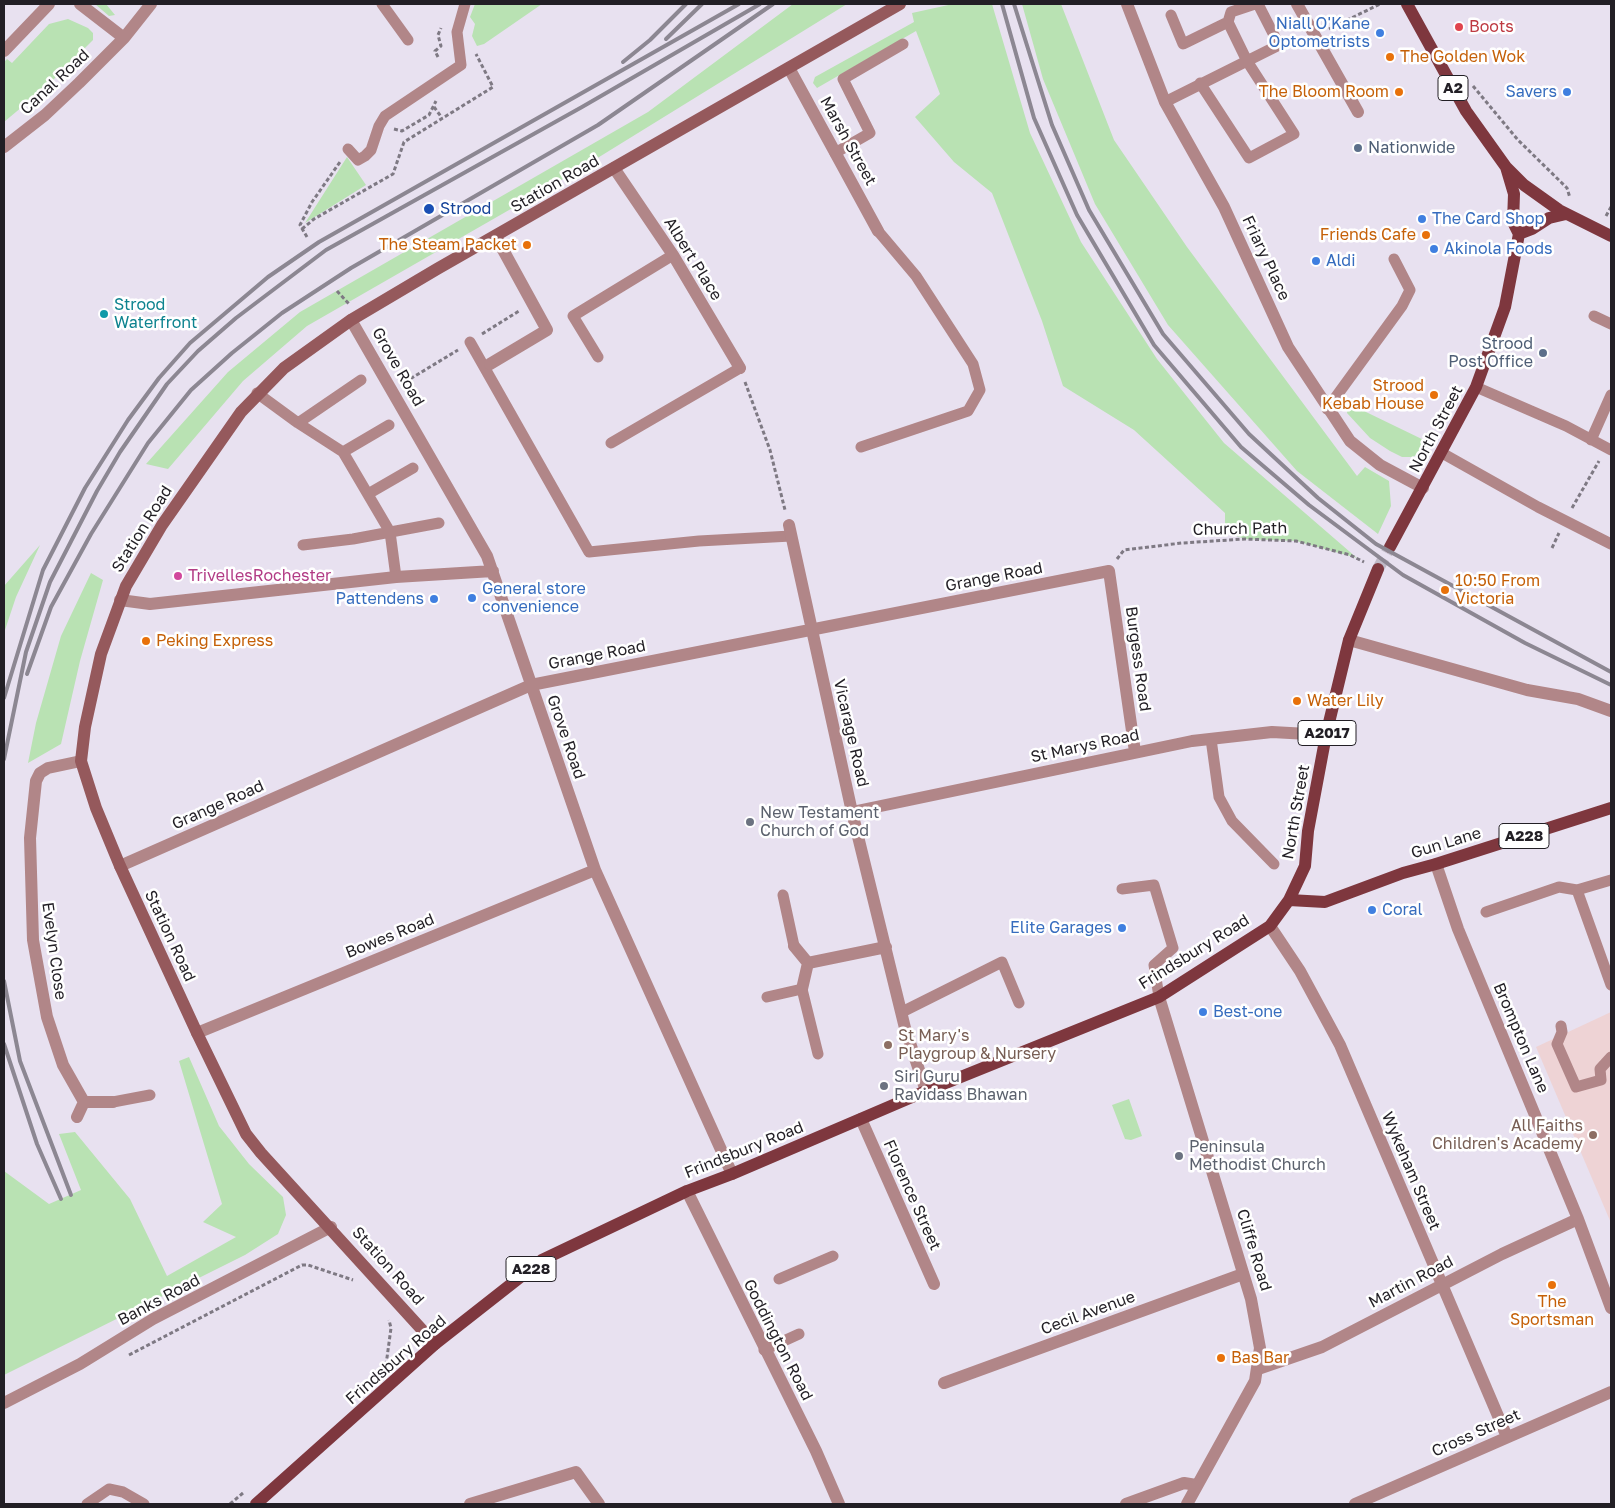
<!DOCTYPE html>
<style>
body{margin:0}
#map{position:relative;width:1615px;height:1508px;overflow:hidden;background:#e8e1f0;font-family:"Golos Text",sans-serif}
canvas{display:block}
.frame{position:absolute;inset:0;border:5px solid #221f25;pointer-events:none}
</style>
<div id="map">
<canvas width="1615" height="1508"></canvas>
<div class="frame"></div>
</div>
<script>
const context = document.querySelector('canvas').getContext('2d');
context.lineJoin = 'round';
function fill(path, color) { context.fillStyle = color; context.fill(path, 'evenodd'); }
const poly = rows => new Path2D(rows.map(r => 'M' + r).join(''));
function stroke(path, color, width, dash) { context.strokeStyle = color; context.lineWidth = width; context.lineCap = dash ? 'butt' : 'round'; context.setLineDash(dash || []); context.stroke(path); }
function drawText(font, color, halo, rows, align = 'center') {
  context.font = font + ' "Golos Text",sans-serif'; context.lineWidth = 5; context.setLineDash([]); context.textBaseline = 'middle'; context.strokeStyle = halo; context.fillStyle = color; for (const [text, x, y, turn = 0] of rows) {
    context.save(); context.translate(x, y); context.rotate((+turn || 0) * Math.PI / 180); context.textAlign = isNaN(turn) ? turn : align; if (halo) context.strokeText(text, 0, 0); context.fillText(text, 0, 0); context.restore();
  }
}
const education = poly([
 [1611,1012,1611,1223,1536,1047]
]);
const green = poly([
 [95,4,106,4,115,15,109,16],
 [475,4,542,4,484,44,477,46,472,36,475,24,470,17],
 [793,4,847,4,570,175,307,326,243,381,168,469,146,464,228,372,300,312,648,112],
 [953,4,992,4,1030,133,1081,242,1157,359,1224,443,1357,558,1296,541,1245,539,1225,532,1225,513,1134,430,1063,386,1042,321,992,193,954,162,915,117,940,94,916,31,817,88,813,83,815,77,914,22,912,13],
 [1022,4,1061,4,1114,140,1187,247,1357,476,1365,467,1389,481,1391,506,1378,534,1297,471,1168,325,1095,204,1043,79],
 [68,19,88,28,93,33,93,40,47,86,4,122,4,62,7,59,12,63,49,24],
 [347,157,366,185,305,223],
 [1357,402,1357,405,1366,412,1428,442,1419,454,1412,457,1402,457,1390,451,1370,438,1347,413,1349,403],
 [40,545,16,597,4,633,4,586],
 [91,573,103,580,80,661,61,744,28,763,36,723,61,636],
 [189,1057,219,1126,249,1164,283,1197,286,1215,278,1234,245,1255,4,1375,4,1171,49,1204,81,1190,59,1134,75,1132,130,1199,167,1276,236,1237,203,1222,222,1204,179,1061],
 [1129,1099,1142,1136,1131,1140,1125,1139,1112,1105]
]);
const primaryTunnel = poly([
 [1378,569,1390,547]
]);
const path = poly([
 [1329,29,1380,4],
 [438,57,435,51,441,46,438,35,441,28],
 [1473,86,1518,140,1567,188,1570,198],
 [434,107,442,118],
 [394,129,402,131,429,115,436,101],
 [1606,216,1611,207],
 [302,229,314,219,393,174,404,142,493,87,476,54],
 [307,237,300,225,312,202,340,162],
 [337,291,349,304],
 [482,334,519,311],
 [405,382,458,350],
 [745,382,770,450,785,510],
 [1572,508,1599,461],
 [1552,548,1559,533],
 [1117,559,1124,550,1182,543,1245,539,1296,541,1350,555,1364,562],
 [129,1355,302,1265,308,1265,353,1280],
 [386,1365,391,1328,389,1320],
 [230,1504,243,1493]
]);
const service = poly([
 [382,4,408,40],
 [1171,15,1183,44,1228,22,1247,61,1294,134,1249,158,1200,83],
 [1228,22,1231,12,1255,4],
 [1165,102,1279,45,1258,4],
 [348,149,358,160,365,156,371,150,379,126,385,116,461,65,457,32,465,4],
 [835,153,870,133,843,79,903,44],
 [1594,316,1611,324],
 [470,342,589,552,699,541,791,536],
 [598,357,573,316,673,255],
 [1476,387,1566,426,1611,450],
 [257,393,298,423,343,452,390,532,396,577],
 [1327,409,1402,306,1410,290,1394,259],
 [298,423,361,380],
 [1591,440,1611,395],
 [611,443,740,368],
 [861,447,968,411,980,390,973,364,916,276,878,231],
 [343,452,389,425],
 [1442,453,1538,507,1611,544],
 [368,494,413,468],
 [303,545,353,539,439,523],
 [1211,739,1219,797,1232,821,1274,864],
 [1611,880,1577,890,1611,985],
 [1122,889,1154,885,1173,948,1154,965,1159,997],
 [783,895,794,946],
 [1486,912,1559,887,1577,890],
 [767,997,802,989,818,1054],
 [902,1012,1002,962,1019,1003],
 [1561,1026,1562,1032,1557,1044,1576,1087,1601,1080,1600,1069,1611,1057],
 [113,1102,150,1095],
 [779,1279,833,1256],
 [764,1350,799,1334],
 [87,1504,109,1489,123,1492,144,1504]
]);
const minor = poly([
 [80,4,124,38],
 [1127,4,1165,102,1224,207,1288,347,1350,441,1380,465,1423,488],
 [1297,4,1358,112],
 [4,51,49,4],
 [789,68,878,231],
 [4,147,45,115,79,83,124,38,151,4],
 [614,168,673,255,740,368],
 [351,320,487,556,595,870,732,1174],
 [490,364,547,330,496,237],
 [789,525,852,812,905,1028,926,1091],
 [120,600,150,604,396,577,493,571],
 [1349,640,1527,690,1578,699,1611,711],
 [81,761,48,768,40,773,36,781,30,838,33,940,47,1017,63,1065,84,1102,113,1102],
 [852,812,1192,741,1272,732,1326,735],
 [1436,864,1458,929,1578,1219,1611,1308],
 [120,866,531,685,1109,571,1135,752],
 [1270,926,1300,971,1340,1045,1507,1437],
 [794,946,808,963,802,989],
 [808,963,886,947],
 [197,1033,595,870],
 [77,1117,84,1102],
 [861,1119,934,1284],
 [687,1191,816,1451,839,1504],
 [1258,1369,1322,1347,1502,1254,1578,1219],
 [944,1383,1243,1274],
 [4,1403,80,1364,153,1319,331,1227],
 [470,1504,576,1472,599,1504],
 [1126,1504,1184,1483,1196,1485],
 [1355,1504,1611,1392]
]);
const tertiary = poly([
 [1159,997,1251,1299,1260,1348,1255,1381,1187,1504]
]);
const secondary = poly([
 [435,1344,261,1153,246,1134,197,1033,120,866,96,808,81,761,85,727,101,654,126,586,162,525,241,412,284,368,351,320,437,269,900,4]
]);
const primary = poly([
 [1407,4,1466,111,1506,167,1524,185,1559,210,1611,236],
 [1519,234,1532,229,1549,218,1566,214],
 [1390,547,1476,387,1505,307,1519,234,1513,222,1514,194,1506,167],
 [1289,900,1325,902,1403,873,1436,864,1611,808],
 [256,1504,435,1344,542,1260,687,1191,732,1174,926,1091,1159,997,1270,926,1289,900,1305,866,1308,831,1326,735,1349,640,1378,569]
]);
const rail = poly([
 [1002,4,1034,118,1077,215,1154,345,1241,447,1309,505,1403,575,1525,643,1611,685],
 [1014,4,1052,125,1089,210,1163,334,1249,434,1318,498,1376,544,1611,672],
 [666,39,702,4],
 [623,62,650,40,686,4],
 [27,674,51,607,91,534,148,443,191,390,232,353,282,313,351,268,598,125,773,4],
 [4,698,43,570,85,488,128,420,159,378,190,343,268,277,319,242,739,4],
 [4,759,26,652,50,582,97,491,120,452,167,384,198,351,236,318,326,250,582,107,760,4],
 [4,981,20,1061,71,1195],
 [4,1044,37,1144,61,1199]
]);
const markers = [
 [1459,27,5,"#e0444e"],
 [1380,33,5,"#3f7fe0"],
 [1390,57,5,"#e8710a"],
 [1399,92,5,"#e8710a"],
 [1567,92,5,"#3f7fe0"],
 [1358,148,5,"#5c6f8a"],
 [429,209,6,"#1a4fb4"],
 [1422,219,5,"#3f7fe0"],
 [1426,235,5,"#e8710a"],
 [527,245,5,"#e8710a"],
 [1434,249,5,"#3f7fe0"],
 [1316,261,5,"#3f7fe0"],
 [104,314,5,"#0f9aa8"],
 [1543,353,5,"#5c6f8a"],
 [1434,395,5,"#e8710a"],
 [178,576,5,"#d1479c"],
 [1445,590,5,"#e8710a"],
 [472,598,5,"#3f7fe0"],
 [434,599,5,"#3f7fe0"],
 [146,641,5,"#e8710a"],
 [1297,701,5,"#e8710a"],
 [750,822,5,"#6b7280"],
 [1372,910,5,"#3f7fe0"],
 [1122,928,5,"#3f7fe0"],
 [1203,1012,5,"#3f7fe0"],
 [888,1045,5,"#8d6e63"],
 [884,1086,5,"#6b7280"],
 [1593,1135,5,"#8d6e63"],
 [1179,1156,5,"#6b7280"],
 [1552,1285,5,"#e8710a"],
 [1221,1358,5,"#e8710a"]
];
const shields = [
 [1453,88,30],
 [1327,733,58],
 [1524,836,50],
 [531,1269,50]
];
const shieldNames = [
 ["A2",1453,88],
 ["A2017",1327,733],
 ["A228",1524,836],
 ["A228",531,1269]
];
const shopNames = [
 ["Niall O'Kane",1370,24,"right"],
 ["Optometrists",1370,42,"right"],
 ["Savers",1557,92,"right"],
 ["The Card Shop",1432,219],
 ["Akinola Foods",1444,249],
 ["Aldi",1326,261],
 ["General store",482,589],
 ["convenience",482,607],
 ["Pattendens",424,599,"right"],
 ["Coral",1382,910],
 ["Elite Garages",1112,928,"right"],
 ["Best-one",1213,1012]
];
const healthNames = [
 ["Boots",1469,27]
];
const foodNames = [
 ["The Golden Wok",1400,57],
 ["The Bloom Room",1389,92,"right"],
 ["Friends Cafe",1416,235,"right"],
 ["The Steam Packet",517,245,"right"],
 ["Strood",1424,386,"right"],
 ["Kebab House",1424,404,"right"],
 ["10:50 From",1455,581],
 ["Victoria",1455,599],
 ["Peking Express",156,641],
 ["Water Lily",1307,701],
 ["The",1552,1302,"center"],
 ["Sportsman",1552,1320,"center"],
 ["Bas Bar",1231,1358]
];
const streetNames = [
 ["Canal Road",55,82,-43],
 ["Marsh Street",848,141,61],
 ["Station Road",555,184,-30],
 ["Friary Place",1266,258,65],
 ["Albert Place",693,259,58],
 ["Grove Road",398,367,60],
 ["North Street",1436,429,-62],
 ["Station Road",142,529,-58],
 ["Church Path",1240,529,-1],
 ["Grange Road",994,577,-11],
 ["Grange Road",597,655,-11],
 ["Burgess Road",1138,659,82],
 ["Vicarage Road",851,733,77],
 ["Grove Road",566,737,71],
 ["St Marys Road",1085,746,-12],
 ["Grange Road",218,805,-24],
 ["North Street",1296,812,-80],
 ["Gun Lane",1446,843,-17],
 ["Station Road",170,936,65],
 ["Bowes Road",390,936,-22],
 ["Evelyn Close",54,951,82],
 ["Frindsbury Road",1194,952,-32],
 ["Brompton Lane",1521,1038,67],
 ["Frindsbury Road",744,1150,-22],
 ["Wykeham Street",1411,1171,67],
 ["Florence Street",912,1195,66],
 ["Cliffe Road",1254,1250,73],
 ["Station Road",388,1266,48],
 ["Martin Road",1411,1282,-28],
 ["Banks Road",159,1300,-28],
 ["Cecil Avenue",1088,1313,-20],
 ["Goddington Road",778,1340,63],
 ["Frindsbury Road",396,1360,-41],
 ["Cross Street",1476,1433,-24]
];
const serviceNames = [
 ["Nationwide",1368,148],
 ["Strood",1533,344,"right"],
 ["Post Office",1533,362,"right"]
];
const transitNames = [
 ["Strood",440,209]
];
const cultureNames = [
 ["Strood",114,305],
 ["Waterfront",114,323]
];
const hotelNames = [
 ["TrivellesRochester",188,576]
];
const worshipNames = [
 ["New Testament",760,813],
 ["Church of God",760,831],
 ["Siri Guru",894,1077],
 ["Ravidass Bhawan",894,1095],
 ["Peninsula",1189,1147],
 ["Methodist Church",1189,1165]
];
const educationNames = [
 ["St Mary's",898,1036],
 ["Playgroup & Nursery",898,1054],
 ["All Faiths",1583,1126,"right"],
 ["Children's Academy",1583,1144,"right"]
];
fill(education, '#eed3d5');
fill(green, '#b9e2b3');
stroke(primaryTunnel, '#c0bac7', 12, [12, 6]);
stroke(path, '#7e7983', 3, [4, 2.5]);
stroke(service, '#b18688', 11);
stroke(minor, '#b18688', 12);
stroke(tertiary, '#b18688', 12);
stroke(secondary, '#95595c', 12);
stroke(primary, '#7e373e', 12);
stroke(rail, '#8c8792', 4);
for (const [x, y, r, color] of markers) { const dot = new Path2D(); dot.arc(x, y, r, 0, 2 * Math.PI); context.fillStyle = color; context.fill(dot); stroke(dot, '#fff', 2); }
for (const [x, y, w] of shields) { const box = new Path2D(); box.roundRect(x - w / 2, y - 12.5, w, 25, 4); context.fillStyle = '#fff'; context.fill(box); stroke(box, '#221f25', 1); }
drawText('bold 15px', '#221f25', null, shieldNames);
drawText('16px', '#366cbe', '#fff', shopNames, 'left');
drawText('16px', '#be3a42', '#fff', healthNames, 'left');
drawText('16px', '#c56008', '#fff', foodNames, 'left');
drawText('16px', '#221f25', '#fff', streetNames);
drawText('16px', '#4e5e75', '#fff', serviceNames, 'left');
drawText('16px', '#164399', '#fff', transitNames, 'left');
drawText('16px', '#0d838f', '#fff', cultureNames, 'left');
drawText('16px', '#b23c85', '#fff', hotelNames, 'left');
drawText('16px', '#5b616d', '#fff', worshipNames, 'left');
drawText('16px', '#785e54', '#fff', educationNames, 'left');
</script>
